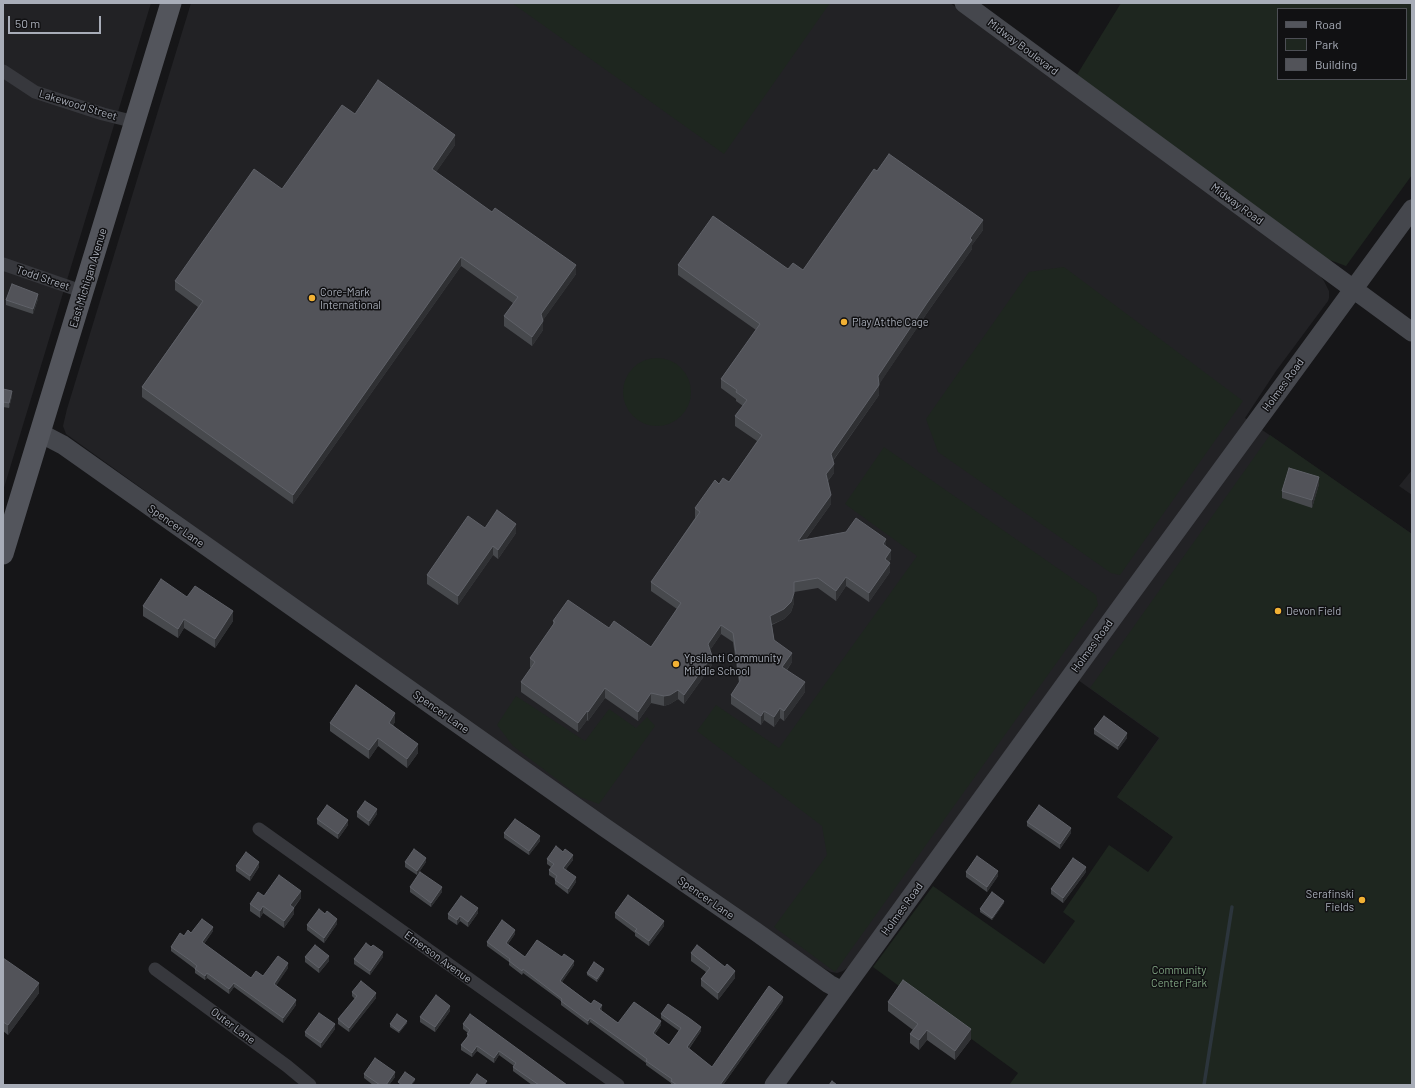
<!DOCTYPE html>
<style>
body{margin:0}
#map{position:relative;width:1415px;height:1088px;overflow:hidden;background:#161618;font-family:Barlow,sans-serif}
canvas{display:block}
.frame{position:absolute;inset:0;border:4px solid #a8adb8;pointer-events:none}
.legend{position:absolute;left:1277px;top:8px;width:130px;height:72px;box-sizing:border-box;background:#111113;border:1px solid #4d4f55;margin:0;padding:5px 7px;list-style:none;font-size:12px;color:#a8adb8}
.legend li{display:flex;align-items:center;gap:8px;height:20px}
.legend b{width:20px;border:1px solid #4d4f55}
.scale{position:absolute;left:8px;top:16px;width:93px;height:18px;box-sizing:border-box;border:2px solid #a8adb8;border-top:0;padding-left:5px;font-size:12px;line-height:14px;white-space:nowrap;color:#a8adb8;-webkit-text-stroke:3px #111113;paint-order:stroke}
</style>
<div id="map">
<canvas width="1415" height="1088"></canvas>
<div class="frame"></div>
<ul class="legend">
<li><b style="height:5px;background:#53555c"></b>Road</li>
<li><b style="height:11px;background:#1e261f"></b>Park</li>
<li><b style="height:11px;background:#525359"></b>Building</li>
</ul>
<div class="scale">50 m</div>
</div>
<script>
const context = document.querySelector('canvas').getContext('2d');
context.lineJoin = 'round';
function fill(path, color) { context.fillStyle = color; context.fill(path, 'evenodd'); }
const poly = rows => new Path2D(rows.map(r => 'M' + r).join(''));
function stroke(path, color, width, dash) { context.strokeStyle = color; context.lineWidth = width; context.lineCap = dash ? 'butt' : 'round'; context.setLineDash(dash || []); context.stroke(path); }
function drawText(font, color, halo, rows, align = 'center') {
  context.font = font + ' Barlow,sans-serif'; context.lineWidth = 3; context.setLineDash([]); context.textBaseline = 'middle'; context.strokeStyle = halo; context.fillStyle = color; for (const [text, x, y, turn = 0] of rows) {
    context.save(); context.translate(x, y); context.rotate((+turn || 0) * Math.PI / 180); context.textAlign = isNaN(turn) ? turn : align; if (halo) context.strokeText(text, 0, 0); context.fillText(text, 0, 0); context.restore();
  }
}
const built = poly([
 [3,3,151,3,3,491],
 [191,3,950,3,1178,169,1317,272,1324,281,1329,291,1329,298,1328,301,1276,371,1245,418,1412,534,1272,907,1117,797,1159,738,1064,670,849,967,843,971,837,973,831,972,821,967,734,905,644,844,554,785,66,434,63,426,67,409],
 [1412,470,1412,495,1399,486]
]);
const green = poly([
 [512,3,830,3,724,154],
 [1121,3,1412,3,1412,175,1346,266,1319,256,1075,78],
 [1278,9,1406,9,1406,79,1278,79],
 [1064,267,1243,401,1120,575,1111,573,938,452,926,419,1029,272],
 '623 392a34 34 0 1 1 68 0a34 34 0 1 1-68 0Z',
 [1270,435,1412,534,1412,1085,1009,1085,1018,1073,873,967,933,886,1044,964,1075,921,1063,912,1109,845,1148,872,1173,837,1117,797,1160,738,1090,688],
 [884,447,1096,595,1098,605,835,972,774,927,827,855,822,826,697,731,716,705,779,748,917,556,845,504],
 [516,696,585,741,609,709,636,728,647,717,655,726,599,804,580,797,513,746,497,725]
]);
const stream = poly([
 [1204,1085,1232,907]
]);
const street = poly([
 [3,71,35,92,103,114,135,122],
 [3,264,84,292],
 [259,829,618,1085],
 [155,969,287,1066,310,1085]
]);
const secondary = poly([
 [964,3,1412,332],
 [40,433,63,445,604,827,755,931,829,984,842,991],
 [774,1085,1126,600,1412,209]
]);
const primary = poly([
 [3,554,171,3]
]);
const wall = poly([
 [355,114,455,145,436,172,576,274,543,320,543,330,532,346,504,326,504,316,513,303,461,266,293,504,142,397,142,387,198,307,175,290,175,281,282,189],
 [877,171,983,230,972,245,972,249,927,313,879,384,879,395,833,461,834,473,828,481,831,504,806,539,886,546,891,559,889,562,890,572,869,602,846,586,836,601,818,588,794,592,794,603,791,612,784,619,772,625,774,640,792,662,787,670,805,692,784,721,780,718,774,727,764,720,761,725,731,704,731,695,739,683,733,642,721,634,710,650,712,665,684,704,678,699,670,704,664,706,651,703,638,721,605,698,588,721,587,720,578,732,521,692,521,682,531,668,530,667,530,658,553,625,553,621,609,628,651,647,677,609,651,591,651,582,695,518,695,508,719,484,729,482,757,441,735,426,735,416,743,406,736,401,736,399,721,388,721,379,756,330,678,275,678,265,803,270],
 [38,299,33,314,6,305,6,300],
 [3,389,12,396,9,408,3,407],
 [1319,484,1312,508,1282,498,1282,491],
 [485,528,516,533,498,559,493,555,458,605,427,584,427,575],
 [187,597,233,621,215,648,184,628,178,638,143,616,143,606],
 [395,722,393,725,418,753,407,768,378,746,369,759,330,731,330,723],
 [1094,729,1127,738,1118,750,1094,734],
 [357,812,377,814,369,826,357,817],
 [317,819,348,825,338,839,317,824],
 [1027,822,1071,833,1060,849,1027,826],
 [504,833,540,841,529,855,504,838],
 [547,859,573,860,566,869,576,882,568,894,555,884,555,879,549,875,549,870,551,867,547,864],
 [405,862,426,862,417,875,405,867],
 [236,866,259,867,250,881,236,871],
 [966,872,998,876,987,892,966,877],
 [1086,872,1063,903,1051,894,1051,889],
 [410,887,442,892,431,907,410,892],
 [264,896,301,898,294,908,294,914,284,928,263,913,260,918,250,911,250,904],
 [1004,903,992,920,980,912,980,909],
 [478,913,468,927,460,921,457,925,448,919,448,914],
 [615,913,664,926,649,946,635,936,635,933,615,918],
 [325,914,337,924,324,943,307,930,307,925],
 [213,931,204,944,251,978,263,976,288,968,276,985,296,1005,283,1023,234,987,229,994,207,978,205,980,195,973,195,969,171,951,171,947,184,936,191,933],
 [515,934,508,944,525,957,574,965,562,982,591,1004,602,1010,601,1011,618,1023,661,1025,655,1034,669,1045,679,1031,661,1018,661,1014,701,1031,689,1049,712,1067,783,1001,723,1085,671,1085,671,1083,646,1065,646,1063,624,1047,590,1022,588,1025,561,1005,561,1001,523,973,522,975,509,965,509,962,487,946,487,942],
 [691,953,735,978,718,1000,701,986,701,979,706,972,691,961],
 [305,957,329,961,319,973,305,962],
 [383,957,370,975,354,964,354,959],
 [3,958,39,993,8,1035,3,1031],
 [604,971,597,982,587,975,587,973],
 [352,992,376,998,349,1032,338,1024,338,1019,355,999,352,996],
 [888,1002,971,1039,955,1060,927,1040,919,1050,910,1043,910,1034,913,1030,888,1011],
 [450,1011,435,1032,420,1022,420,1017],
 [407,1023,399,1033,390,1027,390,1024],
 [463,1024,567,1085,532,1085,513,1071,513,1067,514,1066,499,1055,494,1063,477,1051,472,1057,461,1050,461,1045,467,1037,467,1034,468,1033,463,1029],
 [335,1029,321,1048,305,1036,305,1032],
 [364,1074,395,1077,389,1085,373,1085,364,1078]
]);
const shadedWall = poly([
 [455,135,455,145,432,178,432,169],
 [983,220,983,230,972,245,972,249,927,313,878,386,878,376,970,238],
 [461,257,461,266,293,504,293,495],
 [576,265,576,274,541,323,541,314],
 [38,294,38,299,33,314,33,309],
 [543,321,543,330,532,346,532,337],
 [879,385,879,395,831,463,831,454],
 [12,391,12,396,9,408,9,403],
 [834,464,834,473,826,483,826,474],
 [1319,477,1319,484,1312,508,1312,500],
 [831,495,831,504,798,550,798,541],
 [516,524,516,533,498,559,498,550],
 [886,539,886,549,883,544],
 [493,546,493,555,458,605,458,596],
 [891,550,891,559,885,569,885,559],
 [890,563,890,572,869,602,869,593],
 [846,577,846,586,836,601,836,591],
 [794,593,794,603,791,612,784,619,770,625,770,616],
 [233,611,233,621,215,648,215,639],
 [184,619,184,628,178,638,178,629],
 [721,625,721,634,708,653,708,644],
 [792,653,792,662,782,676,782,667],
 [712,656,712,665,684,704,684,695],
 [805,682,805,692,784,721,784,711],
 [605,688,605,698,588,721,588,712],
 [678,690,678,699,670,704,664,706,664,696],
 [651,693,651,703,638,721,638,712],
 [780,708,780,718,774,727,774,717],
 [587,711,587,720,578,732,578,723],
 [764,711,764,720,761,725,761,716],
 [395,713,395,722,389,731,389,723],
 [1127,733,1127,738,1118,750,1118,746],
 [378,738,378,746,369,759,369,750],
 [418,744,418,753,407,768,407,759],
 [377,809,377,814,369,826,369,821],
 [348,820,348,825,338,839,338,834],
 [1071,828,1071,833,1060,849,1060,844],
 [540,836,540,841,529,855,529,851],
 [573,855,573,860,563,873,563,868],
 [426,858,426,862,417,875,417,871],
 [259,862,259,867,250,881,250,876],
 [1086,867,1086,872,1063,903,1063,898],
 [998,871,998,876,987,892,987,887],
 [576,877,576,882,568,894,568,889],
 [442,887,442,892,431,907,431,903],
 [301,891,301,898,292,909,294,908,294,914,284,928,284,921,290,905],
 [1004,901,1004,903,992,920,992,918],
 [263,906,263,913,260,918,260,911],
 [478,908,478,913,468,927,468,922],
 [460,916,460,921,457,925,457,920],
 [337,919,337,924,324,943,324,938],
 [664,921,664,926,649,946,649,941],
 [213,927,213,931,202,947,202,942],
 [515,930,515,934,506,947,506,943],
 [383,952,383,957,370,975,370,971],
 [329,956,329,961,319,973,319,968],
 [574,961,574,965,560,985,560,981],
 [288,963,288,968,274,989,274,984],
 [604,969,604,971,597,982,597,979],
 [735,971,735,978,718,1000,718,993],
 [207,973,207,978,205,980,205,976],
 [39,983,39,993,8,1035,8,1025],
 [234,983,234,987,229,994,229,989],
 [376,993,376,998,349,1032,349,1028],
 [783,997,783,1001,723,1085,720,1085],
 [296,1000,296,1005,283,1023,283,1018],
 [602,1005,602,1010,599,1014,599,1009],
 [450,1006,450,1011,435,1032,435,1027],
 [590,1018,590,1022,588,1025,588,1021],
 [407,1021,407,1023,399,1033,399,1031],
 [661,1021,661,1025,653,1037,653,1033],
 [335,1024,335,1029,321,1048,321,1043],
 [701,1027,701,1031,687,1051,687,1047],
 [971,1029,971,1039,955,1060,955,1051],
 [927,1030,927,1040,919,1050,919,1040],
 [477,1046,477,1051,472,1057,472,1053],
 [499,1051,499,1055,494,1063,494,1058],
 [395,1072,395,1077,389,1085,386,1085],
 [415,1079,415,1081,412,1085,410,1085]
]);
const building = poly([
 [378,80,455,135,432,169,492,212,495,208,576,265,541,314,543,321,532,337,504,316,518,297,461,257,293,495,142,387,203,301,175,281,254,169,282,189,342,105,355,114,378,80],
 [889,154,983,220,970,238,972,240,927,303,878,376,879,385,831,454,834,464,826,474,831,495,798,541,846,532,856,518,886,539,883,544,891,550,885,559,890,563,869,593,846,577,836,591,818,578,794,582,794,593,791,602,784,609,770,616,774,640,792,653,782,667,805,682,784,711,780,708,774,717,764,711,761,716,731,695,740,681,733,633,721,625,708,644,712,656,684,695,678,690,670,695,664,696,651,693,638,712,605,688,588,712,587,711,578,723,521,682,535,662,530,658,555,622,553,621,568,600,609,628,614,621,651,647,681,603,651,582,700,512,695,508,715,480,719,484,723,478,729,482,762,435,735,416,747,400,736,392,737,390,721,379,760,324,678,265,713,216,788,269,793,263,803,270,874,169,877,171,889,154],
 [12,284,38,294,33,309,6,300,12,284],
 [3,389,12,391,9,403,3,402,3,389],
 [1289,468,1319,477,1312,500,1282,491,1289,468],
 [497,510,516,524,498,550,493,546,458,596,427,575,468,516,485,528,497,510],
 [161,579,187,597,195,586,233,611,215,639,184,619,178,629,143,606,161,579],
 [356,685,395,713,389,723,418,744,407,759,378,738,369,750,330,723,356,685],
 [1104,716,1127,733,1118,746,1094,729,1104,716],
 [365,801,377,809,369,821,357,812,365,801],
 [327,805,348,820,338,834,317,819,327,805],
 [1039,805,1071,828,1060,844,1027,822,1039,805],
 [515,819,540,836,529,851,504,833,515,819],
 [556,846,563,852,565,849,573,855,563,868,576,877,568,889,555,880,557,876,549,870,554,864,547,859,556,846],
 [414,849,426,858,417,871,405,862,414,849],
 [246,852,259,862,250,876,236,866,246,852],
 [977,856,998,871,987,887,966,872,977,856],
 [1073,858,1086,867,1063,898,1051,889,1073,858],
 [420,872,442,887,431,903,410,887,420,872],
 [279,875,301,891,290,905,294,908,284,921,263,906,260,911,250,904,258,892,264,896,279,875],
 [992,892,1004,901,992,918,980,909,992,892],
 [628,895,664,921,649,941,635,931,637,929,615,913,628,895],
 [461,896,478,908,468,922,460,916,457,920,448,914,461,896],
 [319,909,325,914,327,911,337,919,324,938,307,925,319,909],
 [202,919,213,927,202,942,251,978,256,971,263,976,278,956,288,963,274,984,296,1000,283,1018,234,983,229,989,207,973,205,976,195,969,197,966,191,961,171,947,180,933,184,936,188,930,191,933,202,919],
 [502,920,515,930,506,943,525,957,537,940,562,957,564,954,574,961,560,981,591,1004,594,1000,602,1005,599,1009,618,1023,634,1002,661,1021,653,1033,669,1045,681,1028,661,1014,668,1004,689,1018,701,1027,687,1047,712,1067,769,986,783,997,720,1085,677,1085,671,1081,672,1079,646,1061,647,1059,624,1042,590,1018,588,1021,561,1001,562,999,523,969,522,971,509,961,510,959,487,942,502,920],
 [366,943,371,947,373,945,383,952,370,971,354,959,366,943],
 [315,945,329,956,319,968,305,957,315,945],
 [697,945,725,967,727,964,735,971,718,993,701,979,710,968,691,953,697,945],
 [3,958,39,983,8,1025,3,1022,3,958],
 [594,962,604,969,597,979,587,973,594,962],
 [903,980,971,1029,955,1051,927,1030,919,1040,910,1034,918,1024,888,1002,903,980],
 [361,981,376,993,349,1028,338,1019,357,996,352,992,361,981],
 [436,995,450,1006,435,1027,420,1017,436,995],
 [319,1013,335,1024,321,1043,305,1032,319,1013],
 [397,1014,407,1021,399,1031,390,1024,397,1014],
 [470,1014,567,1085,539,1085,513,1067,516,1063,499,1051,494,1058,477,1046,472,1053,461,1045,469,1035,467,1034,470,1030,463,1024,470,1014],
 [375,1058,395,1072,386,1085,380,1085,364,1074,375,1058],
 [405,1072,415,1079,410,1085,402,1085,398,1082,405,1072],
 [477,1074,487,1081,484,1085,471,1085,470,1084,477,1074],
 [832,1081,837,1085,829,1085,832,1081]
]);
const markers = [
 [312,298,4,"#f2b134"],
 [844,322,4,"#f2b134"],
 [1278,611,4,"#f2b134"],
 [676,664,4,"#f2b134"],
 [1362,900,4,"#f2b134"]
];
const streetNames = [
 ["Midway Boulevard",1023,47,37],
 ["Lakewood Street",78,105,17],
 ["Midway Road",1237,204,36],
 ["Todd Street",43,278,19],
 ["East Michigan Avenue",88,278,-73],
 ["Holmes Road",1283,385,-54],
 ["Spencer Lane",176,526,35],
 ["Holmes Road",1092,646,-54],
 ["Spencer Lane",441,712,35],
 ["Spencer Lane",706,898,35],
 ["Holmes Road",902,909,-54],
 ["Emerson Avenue",438,957,36],
 ["Outer Lane",233,1026,37]
];
const poiNames = [
 ["Core-Mark",320,292],
 ["International",320,305],
 ["Play At the Cage",852,322],
 ["Devon Field",1286,611],
 ["Ypsilanti Community",684,658],
 ["Middle School",684,671],
 ["Serafinski",1354,894,"right"],
 ["Fields",1354,907,"right"]
];
const parkNames = [
 ["Community",1179,970],
 ["Center Park",1179,983]
];
fill(built, '#222225');
fill(green, '#1e261f');
stroke(stream, '#2c353c', 3.5);
stroke(street, '#37383d', 13);
stroke(secondary, '#45474d', 19);
stroke(primary, '#53555c', 21);
fill(wall, '#47494d');
fill(shadedWall, '#2f3033');
fill(building, '#525359');
stroke(building, '#5f6168', 1);
for (const [x, y, r, color] of markers) { const dot = new Path2D(); dot.arc(x, y, r, 0, 2 * Math.PI); context.fillStyle = color; context.fill(dot); stroke(dot, '#111113', 1.5); }
drawText('11px', '#a8adb8', '#111113', streetNames);
drawText('11px', '#a8adb8', '#111113', poiNames, 'left');
drawText('11px', '#7fa381', '#111113', parkNames);
</script>
